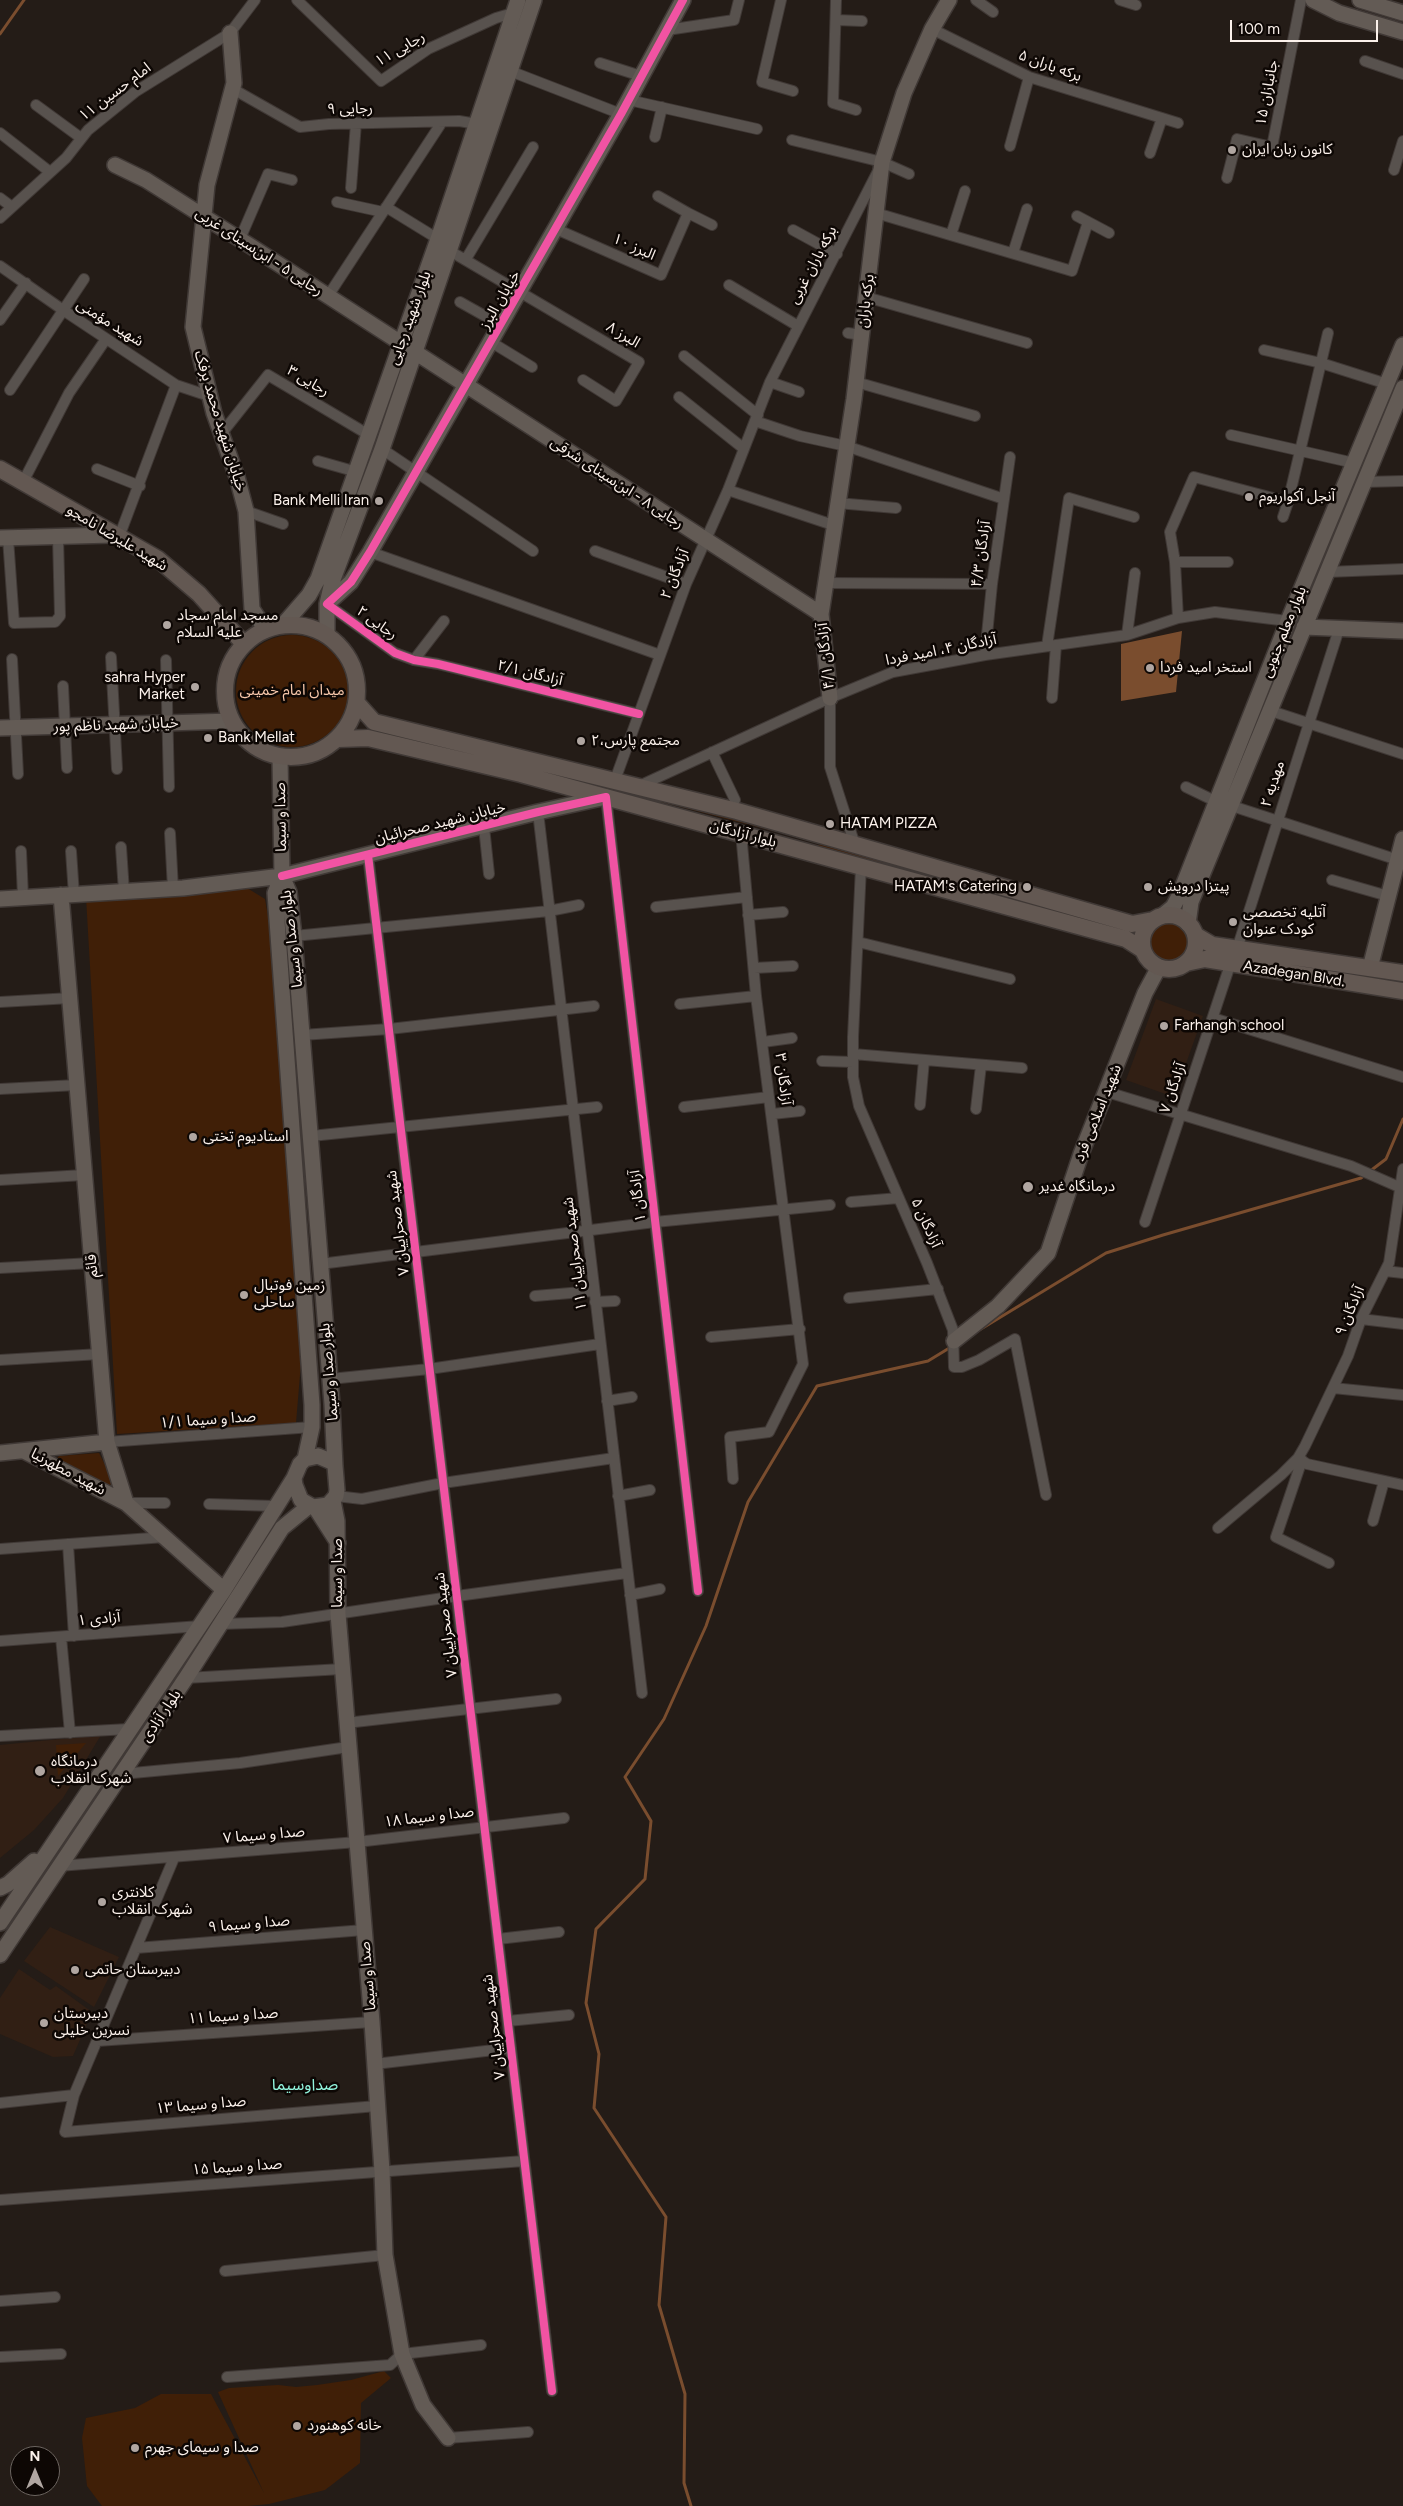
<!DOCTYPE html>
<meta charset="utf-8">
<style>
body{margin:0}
#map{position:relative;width:1403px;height:2506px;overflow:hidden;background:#241c17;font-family:Figtree,sans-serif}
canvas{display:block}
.north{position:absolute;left:10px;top:2446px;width:50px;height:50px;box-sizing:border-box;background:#0d0704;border:1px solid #6c6560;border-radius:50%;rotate:0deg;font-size:14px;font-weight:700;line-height:20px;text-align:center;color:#fbf1eb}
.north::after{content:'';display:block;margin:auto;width:18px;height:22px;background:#b0a6a1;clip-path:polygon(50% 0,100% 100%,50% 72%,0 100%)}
.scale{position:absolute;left:1230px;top:20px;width:148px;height:22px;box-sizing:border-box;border:2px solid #fbf1eb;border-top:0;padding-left:6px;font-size:15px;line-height:18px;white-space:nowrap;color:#fbf1eb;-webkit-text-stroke:4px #0d0704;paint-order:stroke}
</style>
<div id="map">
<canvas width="1403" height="2506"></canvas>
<div class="north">N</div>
<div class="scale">100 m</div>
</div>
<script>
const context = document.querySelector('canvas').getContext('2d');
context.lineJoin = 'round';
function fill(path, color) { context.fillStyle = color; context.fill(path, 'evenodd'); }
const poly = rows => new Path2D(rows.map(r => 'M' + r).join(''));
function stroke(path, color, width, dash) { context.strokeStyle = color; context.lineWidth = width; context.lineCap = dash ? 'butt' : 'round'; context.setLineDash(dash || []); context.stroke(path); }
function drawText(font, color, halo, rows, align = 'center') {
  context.font = font + ' Figtree,"Noto Sans Arabic",sans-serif'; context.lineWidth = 5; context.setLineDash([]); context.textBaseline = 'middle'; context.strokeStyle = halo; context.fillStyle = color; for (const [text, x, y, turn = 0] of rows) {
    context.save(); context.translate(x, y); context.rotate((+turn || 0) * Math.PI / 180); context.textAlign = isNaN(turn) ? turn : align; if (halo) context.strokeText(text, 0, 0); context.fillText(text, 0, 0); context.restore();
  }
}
const built = poly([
 [1156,999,1203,1016,1174,1097,1126,1080],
 [101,1735,63,1798,34,1830,0,1858,0,1745],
 [50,1927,119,1957,94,2007,24,1961],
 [19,1969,50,1990,56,1986,92,2012,73,2056,53,2057,0,2034,0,1998]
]);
const green = poly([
 '236 691a56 56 0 1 1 112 0a56 56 0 1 1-112 0Z',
 [543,776,583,780,751,821,777,832,670,804],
 [801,844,836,846,1123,926,1120,935],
 [231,887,247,888,265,899,269,922,302,1351,296,1423,117,1434,86,897],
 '1148 942a20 20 0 1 1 40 0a20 20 0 1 1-40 0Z',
 [99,1453,114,1483,107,1486,56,1460,59,1456],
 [86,1743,58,1776,56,1745],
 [384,2371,391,2378,361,2403,360,2463,325,2490,269,2504,248,2506,102,2506,87,2486,82,2438,86,2418,135,2408,161,2394,211,2394,264,2493,218,2392,229,2388,278,2385,296,2387,317,2385,351,2380]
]);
const water = poly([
 [1182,631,1176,692,1121,701,1121,644]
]);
const stream = poly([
 [0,34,24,0],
 [976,1332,1106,1253,1163,1235,1361,1178,1386,1159,1403,1119],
 [691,2506,684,2483,685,2394,659,2305,666,2217,594,2108,599,2054,586,2003,596,1929,645,1879,651,1821,625,1777,664,1719,706,1626,748,1502,817,1386,928,1361,951,1347]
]);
const street = poly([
 [297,0,381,81,428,49,496,18,513,13],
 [781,0,762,82,793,91],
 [836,0,833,103,856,110],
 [976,0,993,12],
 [1120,0,1136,5],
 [836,20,862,21],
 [932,29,1029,77,1178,123],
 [667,30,734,20,739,0],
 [1365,61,1403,74],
 [600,63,641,76],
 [510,71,621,114],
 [233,89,300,127,329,124,459,121,477,124],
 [629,100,757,129],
 [36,105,81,138],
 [0,133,50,172],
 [655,137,662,107],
 [792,140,882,162,909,174],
 [1010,146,1029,77],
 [1150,153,1162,118],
 [1394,170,1403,141],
 [1227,178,1237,139,1272,147,1301,0],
 [351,188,356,123],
 [0,198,12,207],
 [337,202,383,212],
 [386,207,438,239],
 [688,213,712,225],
 [876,213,1072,271,1088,222],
 [1077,216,1109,233],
 [0,218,66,158,88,130,135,92,230,33,255,0],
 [556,229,661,275,688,213,658,196],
 [793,230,837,254],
 [951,235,965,191],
 [240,239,268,174,292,180],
 [450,251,639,362,616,401,583,380],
 [1013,253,1027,209],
 [466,259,533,147],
 [0,266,63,310,176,385,209,396],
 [729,285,798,326],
 [328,296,442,122],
 [866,297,1027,343],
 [460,302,501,325],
 [0,320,26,283],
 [848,333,862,335],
 [491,342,532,367],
 [1264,350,1321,363,1387,384],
 [684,356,758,415],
 [770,382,799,392],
 [856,382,975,416],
 [10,390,84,279],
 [679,397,743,448],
 [755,421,800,436,846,446,1004,499],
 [222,433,268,375,369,435],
 [1231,435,1354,463],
 [382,449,533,551],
 [318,461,357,472],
 [97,469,140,486],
 [23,482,69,393,106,339],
 [1364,482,1403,481],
 [728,490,833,525],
 [837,503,896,508],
 [246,511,283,524],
 [1283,517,1288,502],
 [119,537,176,385],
 [8,538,14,623,55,622,60,616,58,537],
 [595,551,686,584],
 [370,552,660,655],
 [1175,562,1228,562],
 [1327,572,1403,569],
 [825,583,992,584],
 [327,604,395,653,414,660,438,664,639,714],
 [1178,618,1175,562,1170,532,1194,477,1288,502,1328,333],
 [1127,635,1135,573],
 [1047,646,1069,498,1134,517],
 [985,655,992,584,1010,457],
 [111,657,117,769],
 [12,659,18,774],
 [166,660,169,787],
 [414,660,444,621],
 [63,686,67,768],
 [830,698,830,767,855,845],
 [1052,698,1056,645],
 [1271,711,1403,754],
 [712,752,735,800],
 [615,780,686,584,728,490,770,382,878,171],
 [639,786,830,698,893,672,985,655,1127,635,1178,618,1215,612,1288,621],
 [1186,787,1217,802],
 [606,797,698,1591],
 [1232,806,1398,860],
 [538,812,642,1693],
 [484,827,489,874],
 [170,833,173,889],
 [121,847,124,892],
 [21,851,23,897],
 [71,851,74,895],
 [368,855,552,2391],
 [861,867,853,1037,853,1077,859,1106,927,1263,953,1330,954,1367,962,1367,979,1360,1015,1339,1046,1495],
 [1332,880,1388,896],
 [656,907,747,897],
 [748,915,783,912],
 [294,936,549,911,579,905],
 [858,942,1010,979],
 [1237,949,1339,629],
 [754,968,793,966],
 [0,1002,71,998],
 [680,1004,756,996],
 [1213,1018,1403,1077],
 [302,1035,389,1029,594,1006],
 [763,1042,792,1038],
 [853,1054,1022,1068],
 [822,1061,853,1062],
 [0,1089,77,1085],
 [1107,1092,1351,1166,1399,1187],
 [920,1105,924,1060],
 [684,1107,769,1097],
 [976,1109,981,1065],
 [772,1114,800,1111],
 [311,1136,597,1107],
 [0,1180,84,1175],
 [851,1202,899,1198],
 [1145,1222,1230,965],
 [320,1264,655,1222,830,1205],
 [0,1268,92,1263],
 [1385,1271,1403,1273],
 [535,1296,594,1291],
 [849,1298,938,1289],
 [595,1302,615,1301],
 [1361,1319,1403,1324],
 [711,1337,800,1329],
 [0,1360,100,1354],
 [330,1379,429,1369,600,1344],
 [1333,1388,1403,1395],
 [607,1401,632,1397],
 [107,1442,312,1427],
 [1298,1458,1307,1464,1403,1485],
 [1302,1460,1276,1537,1329,1563],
 [733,1479,730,1437,769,1432,803,1364,756,996,741,833],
 [336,1496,362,1499,443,1483,614,1458],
 [618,1496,650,1490],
 [126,1503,165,1503],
 [209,1504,275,1506],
 [1373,1521,1384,1481],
 [1218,1528,1281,1475,1298,1458,1305,1446,1348,1356,1361,1319,1389,1263,1403,1169],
 [68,1544,74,1636],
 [0,1549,165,1537],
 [630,1595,660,1589],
 [220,1624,282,1622,457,1596,627,1573],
 [61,1637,70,1733],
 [0,1641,200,1626],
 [186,1678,342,1669],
 [346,1723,556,1699],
 [0,1736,129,1729],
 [122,1774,240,1763,348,1747],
 [174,1858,74,2095,65,2132,377,2106],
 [59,1866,357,1842,564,1818],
 [498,1939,559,1932],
 [136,1948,364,1930],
 [508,2021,569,2015],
 [97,2041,372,2022],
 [375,2064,511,2048],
 [0,2103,74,2095],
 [0,2200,524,2161],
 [225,2271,385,2255],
 [0,2301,55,2297],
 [0,2357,61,2354],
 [227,2377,390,2365,402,2354,481,2345],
 [448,2438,528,2432]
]);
const secondary = poly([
 [1313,0,1339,13,1403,32],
 [1360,0,1403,13],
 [230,33,234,83,207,185,193,327,214,413,237,477,246,511,252,609,266,630],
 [115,165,146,180,252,247,821,614],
 [0,538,112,535],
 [327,604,351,582,370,552,621,114,683,0],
 [283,625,309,595,318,579,438,239,518,0],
 [1304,627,1403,631],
 [327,635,327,604,332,582,382,449,534,0],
 [830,698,821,614,854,399,882,162,904,93,932,29,949,0],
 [0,728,232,721],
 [280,757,282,876,275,893,312,1405,312,1427,305,1459],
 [282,876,289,892,294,936,332,1404,335,1466],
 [61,895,107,1442,126,1503,224,1590],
 [0,899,183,888,282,876,538,812,606,797],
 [1162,916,1173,907,1179,896,1288,621,1403,345],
 [1188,924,1191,902,1403,388],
 [1370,968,1403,839],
 [954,1341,998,1306,1048,1253,1081,1154,1145,993,1159,967],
 [24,1451,126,1503],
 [0,1453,107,1442],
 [318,1456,332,1462,335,1466,337,1490,336,1496,328,1505,313,1507,301,1500,295,1485,294,1478,300,1464,305,1459,318,1456],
 [333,1501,337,1521,338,1614,372,2022,382,2171,385,2255,402,2354,423,2405,448,2438],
 [315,1507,338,1543],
 [0,1888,8,1884,34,1861],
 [0,1923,224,1590,294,1478],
 [0,1955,186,1678,282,1528,309,1506]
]);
const primary = poly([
 [0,469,158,559,199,594,244,644],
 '225 691a66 66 0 1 1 132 0a66 66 0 1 1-132 0Z',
 [357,703,374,722,737,811,1132,924,1153,920],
 [338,739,368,738,521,774,1126,939,1143,950],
 '1142 942a27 27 0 1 1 54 0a27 27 0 1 1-54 0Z',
 [1195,935,1212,945,1403,973],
 [1186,963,1205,959,1403,991]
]);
const cycleway = poly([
 [639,714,438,664,414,660,395,653,327,604,351,582,370,552,621,114,683,0],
 [368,855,552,2391],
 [282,876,538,812,606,797,698,1591]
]);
const markers = [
 [1232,150,5,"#b0a6a1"],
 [1249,497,5,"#b0a6a1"],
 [379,501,5,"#b0a6a1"],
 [167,625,5,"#b0a6a1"],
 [1150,668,5,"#b0a6a1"],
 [195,687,5,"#b0a6a1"],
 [208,738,5,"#b0a6a1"],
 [581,741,5,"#b0a6a1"],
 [830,824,5,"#b0a6a1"],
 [1027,887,5,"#b0a6a1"],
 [1148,887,5,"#b0a6a1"],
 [1233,922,5,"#b0a6a1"],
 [1164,1026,5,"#b0a6a1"],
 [193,1137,5,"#b0a6a1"],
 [1028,1187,6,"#b0a6a1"],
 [244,1295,5,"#b0a6a1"],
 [40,1771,6,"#b0a6a1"],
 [102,1902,5,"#b0a6a1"],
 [75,1970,5,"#b0a6a1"],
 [44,2023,5,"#b0a6a1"],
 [297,2426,5,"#b0a6a1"],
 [135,2448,5,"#b0a6a1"]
];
const streetNames = [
 ["رجایی ۱۱",400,49,-30],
 ["برکه باران ۵",1050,66,20],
 ["امام حسین ۱۱",115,92,-37],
 ["جانبازان ۱۵",1267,93,-79],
 ["رجایی ۹",350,109,-1],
 ["البرز ۱۰",634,247,24],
 ["رجایی ۵ - ابن‌سینای غربی",259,252,33],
 ["برکه باران غربی",813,265,-62],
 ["خیابان البرز",500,300,-60],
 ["برکه باران",866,301,-83],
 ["بلوار شهید رجایی",410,318,-70],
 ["شهید مؤمنی",110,323,32],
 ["البرز ۸",623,335,31],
 ["رجایی ۳",308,381,31],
 ["خیابان شهید محمد برفک",220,421,73],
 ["رجایی ۸ - ابن‌سینای شرقی",617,483,33],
 ["شهید علیرضا نامجو",117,538,31],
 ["آزادگان ۴/۳",981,554,-82],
 ["آزادگان ۲",675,574,-68],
 ["رجایی ۲",377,623,36],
 ["بلوار معلم جنوبی",1284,632,-68],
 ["آزادگان ۴، امید فردا",941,650,-11],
 ["آزادگان ۴/۱",826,656,-96],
 ["آزادگان ۲/۱",530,673,14],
 ["خیابان شهید ناظم پور",116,725,-2],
 ["مهدیه ۲",1273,784,-72],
 ["صدا و سیما",281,817,-91],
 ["خیابان شهید صحرائیان",440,823,-14],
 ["بلوار آزادگان",743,834,15],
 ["بلوار صدا و سیما",292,939,-97],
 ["Azadegan Blvd.",1294,974,9],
 ["آزادگان ۳",783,1079,83],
 ["آزادگان ۷",1173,1088,-71],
 ["شهید اسلامی فرد",1098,1113,-68],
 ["آزادگان ۱",638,1196,-97],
 ["شهید صحراییان ۷",398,1223,-97],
 ["آزادگان ۵",926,1223,66],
 ["شهید صحراییان ۱۱",575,1254,-97],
 ["قائم",92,1266,-95],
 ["آزادگان ۹",1350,1311,-67],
 ["بلوار صدا و سیما",329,1372,-95],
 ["صدا و سیما ۱/۱",208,1420,-4],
 ["شهید مطهرنیا",68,1472,28],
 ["صدا و سیما",338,1573,-90],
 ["آزادی ۱",99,1619,-5],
 ["شهید صحراییان ۷",446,1625,-97],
 ["بلوار آزادی",161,1716,-56],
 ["صدا و سیما ۱۸",429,1817,-7],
 ["صدا و سیما ۷",264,1835,-5],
 ["صدا و سیما ۹",249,1924,-5],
 ["صدا و سیما",368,1976,-95],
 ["صدا و سیما ۱۱",233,2016,-4],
 ["شهید صحراییان ۷",494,2027,-97],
 ["صدا و سیما ۱۳",201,2105,-5],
 ["صدا و سیما ۱۵",237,2167,-4]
];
const poiNames = [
 ["کانون زبان ایران",1242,150],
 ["آنجل آکواریوم",1259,497],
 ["Bank Melli Iran",369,501,"right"],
 ["مسجد امام سجاد",177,616],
 ["علیه السلام",177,633],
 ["استخر امید فردا",1160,668],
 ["sahra Hyper",185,678,"right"],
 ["Market",185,695,"right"],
 ["Bank Mellat",218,738],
 ["۲،مجتمع پارس",591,741],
 ["HATAM PIZZA",840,824],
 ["HATAM's Catering",1017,887,"right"],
 ["پیتزا درویش",1158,887],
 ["آتلیه تخصصی",1243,913],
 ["کودک عنوان",1243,930],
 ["Farhangh school",1174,1026],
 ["استادیوم تختی",203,1137],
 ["درمانگاه غدیر",1039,1187],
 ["زمین فوتبال",254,1286],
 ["ساحلی",254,1303],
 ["درمانگاه",51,1762],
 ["شهرک انقلاب",51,1779],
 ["کلانتری",112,1893],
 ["شهرک انقلاب",112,1910],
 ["دبیرستان حاتمی",85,1970],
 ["دبیرستان",54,2014],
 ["نسرین خلیلی",54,2031],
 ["خانه کوهنورد",307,2426],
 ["صدا و سیمای جهرم",145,2448]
];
const parkNames = [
 ["میدان امام خمینی",292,691]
];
const neighbourhoodNames = [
 ["صداوسیما",305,2085]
];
fill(built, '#311f14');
fill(green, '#401f07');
fill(water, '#7a4d2e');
stroke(stream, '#7a4d2e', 3);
stroke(street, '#403936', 12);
stroke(secondary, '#403936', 18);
stroke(primary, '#403936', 19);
stroke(street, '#58524e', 10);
stroke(secondary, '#635b55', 15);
stroke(primary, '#635852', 16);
stroke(cycleway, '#f153a3', 8);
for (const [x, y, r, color] of markers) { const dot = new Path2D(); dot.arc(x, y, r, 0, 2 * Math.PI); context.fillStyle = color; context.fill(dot); stroke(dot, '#0d0704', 2); }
drawText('15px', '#fbf1eb', '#0d0704', streetNames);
drawText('15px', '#fbf1eb', '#0d0704', poiNames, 'left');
drawText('15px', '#f8c8ab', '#0d0704', parkNames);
drawText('16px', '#92f5de', '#0d0704', neighbourhoodNames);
</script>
